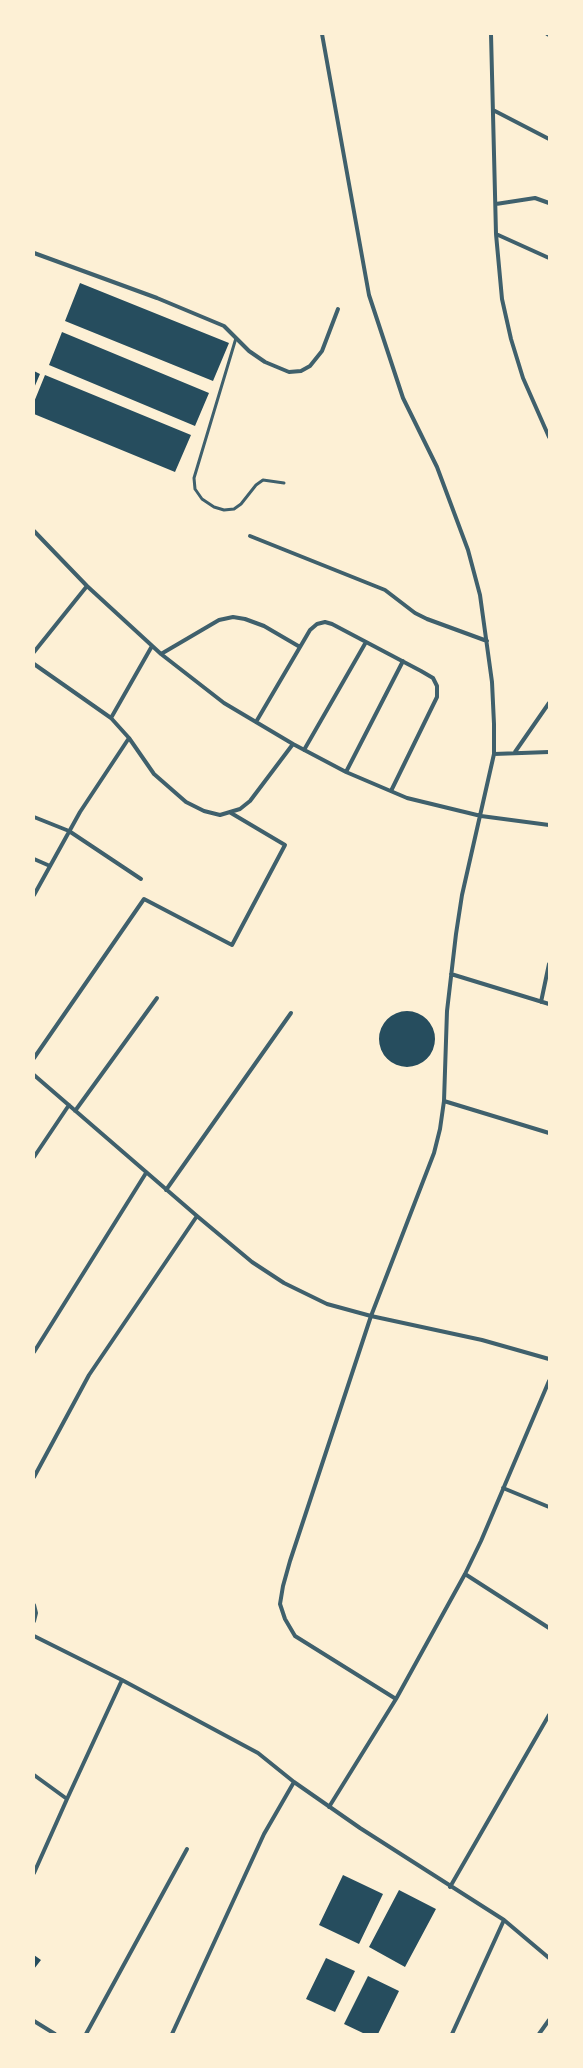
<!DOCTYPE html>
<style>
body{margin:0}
#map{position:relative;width:583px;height:2068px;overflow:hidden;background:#fdf0d5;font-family:Helvetica,sans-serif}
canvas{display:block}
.frame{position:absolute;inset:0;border:35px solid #fdf0d5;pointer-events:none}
</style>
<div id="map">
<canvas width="583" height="2068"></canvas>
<div class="frame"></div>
</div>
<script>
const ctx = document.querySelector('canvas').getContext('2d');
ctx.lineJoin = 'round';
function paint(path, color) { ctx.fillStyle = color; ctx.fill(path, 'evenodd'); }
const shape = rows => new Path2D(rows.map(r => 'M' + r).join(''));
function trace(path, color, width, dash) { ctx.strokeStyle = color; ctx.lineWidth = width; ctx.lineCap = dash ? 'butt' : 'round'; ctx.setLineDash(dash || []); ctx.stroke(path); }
paint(shape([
 [80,283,229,343,213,381,65,321],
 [62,332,209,393,195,426,49,365],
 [34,371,40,374,34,388],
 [45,375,191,435,175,472,34,414,34,402],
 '379 1039a28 28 0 1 1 56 0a28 28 0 1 1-56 0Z',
 [343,1875,383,1894,359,1944,319,1925],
 [399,1890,436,1909,405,1967,369,1947],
 [34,1955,41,1960,34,1969],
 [326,1958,355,1971,335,2012,306,1999],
 [368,1976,399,1991,378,2034,365,2034,344,2024]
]), '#264d5e');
trace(shape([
 [236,338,194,478,195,489,202,499,214,507,224,510,234,509,241,504,256,485,263,480,284,483]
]), '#3f606c', 3);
trace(shape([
 [322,34,369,295,403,398,437,467,468,550,480,595,492,682,494,724,494,754,462,895,456,934,447,1011,444,1101,440,1129,434,1153,371,1316,290,1561,283,1586,280,1604,285,1619,295,1636,396,1699],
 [491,34,496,234,502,299,511,339,523,378,549,437],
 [547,34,549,35],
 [493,110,549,139],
 [496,204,535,198,549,203],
 [496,234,549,258],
 [34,253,157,298,224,326,249,351,265,362,289,372,301,371,310,366,322,351,338,309],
 [34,531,87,586,161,654,224,703,293,744,346,772,407,798,481,816,549,825],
 [250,536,385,590,415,613,427,619,487,641],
 [34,652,87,586],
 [161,654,219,620,233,617,245,619,264,626,300,647],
 [34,664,111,718,129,738,154,774,186,802,204,811,220,815,240,809,250,801,293,744],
 [111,718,152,646],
 [256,722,310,630,317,624,325,622,332,624,421,671,433,678,437,686,437,697,391,791],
 [304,750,366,642],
 [515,752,549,703],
 [494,754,549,752],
 [346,772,403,661],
 [34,817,69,831,141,879],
 [34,859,50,866],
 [34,895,80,812,129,738],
 [451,974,549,1004],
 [541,1002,549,964],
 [34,1058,144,899,232,945,285,845,231,813],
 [34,1075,197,1216,252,1262,284,1283,327,1304,371,1316,482,1340,549,1359],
 [444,1101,549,1133],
 [75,1111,157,998],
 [34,1157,69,1105],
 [166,1190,291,1013],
 [34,1352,146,1173],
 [34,1477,89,1375,197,1216],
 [503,1488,549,1507],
 [465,1574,549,1628],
 [34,1605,36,1613,34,1621],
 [34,1636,122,1680],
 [34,1775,67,1799,122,1680,258,1753,294,1782],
 [329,1807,396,1699,465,1574,481,1541,549,1381],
 [34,1873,67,1799],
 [450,1887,549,1715],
 [34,2021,55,2034],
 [86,2034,187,1849],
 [172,2034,264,1834,294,1782,360,1828,504,1920,549,1958],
 [452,2034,504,1920],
 [539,2034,549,2020]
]), '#3f606c', 4);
</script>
